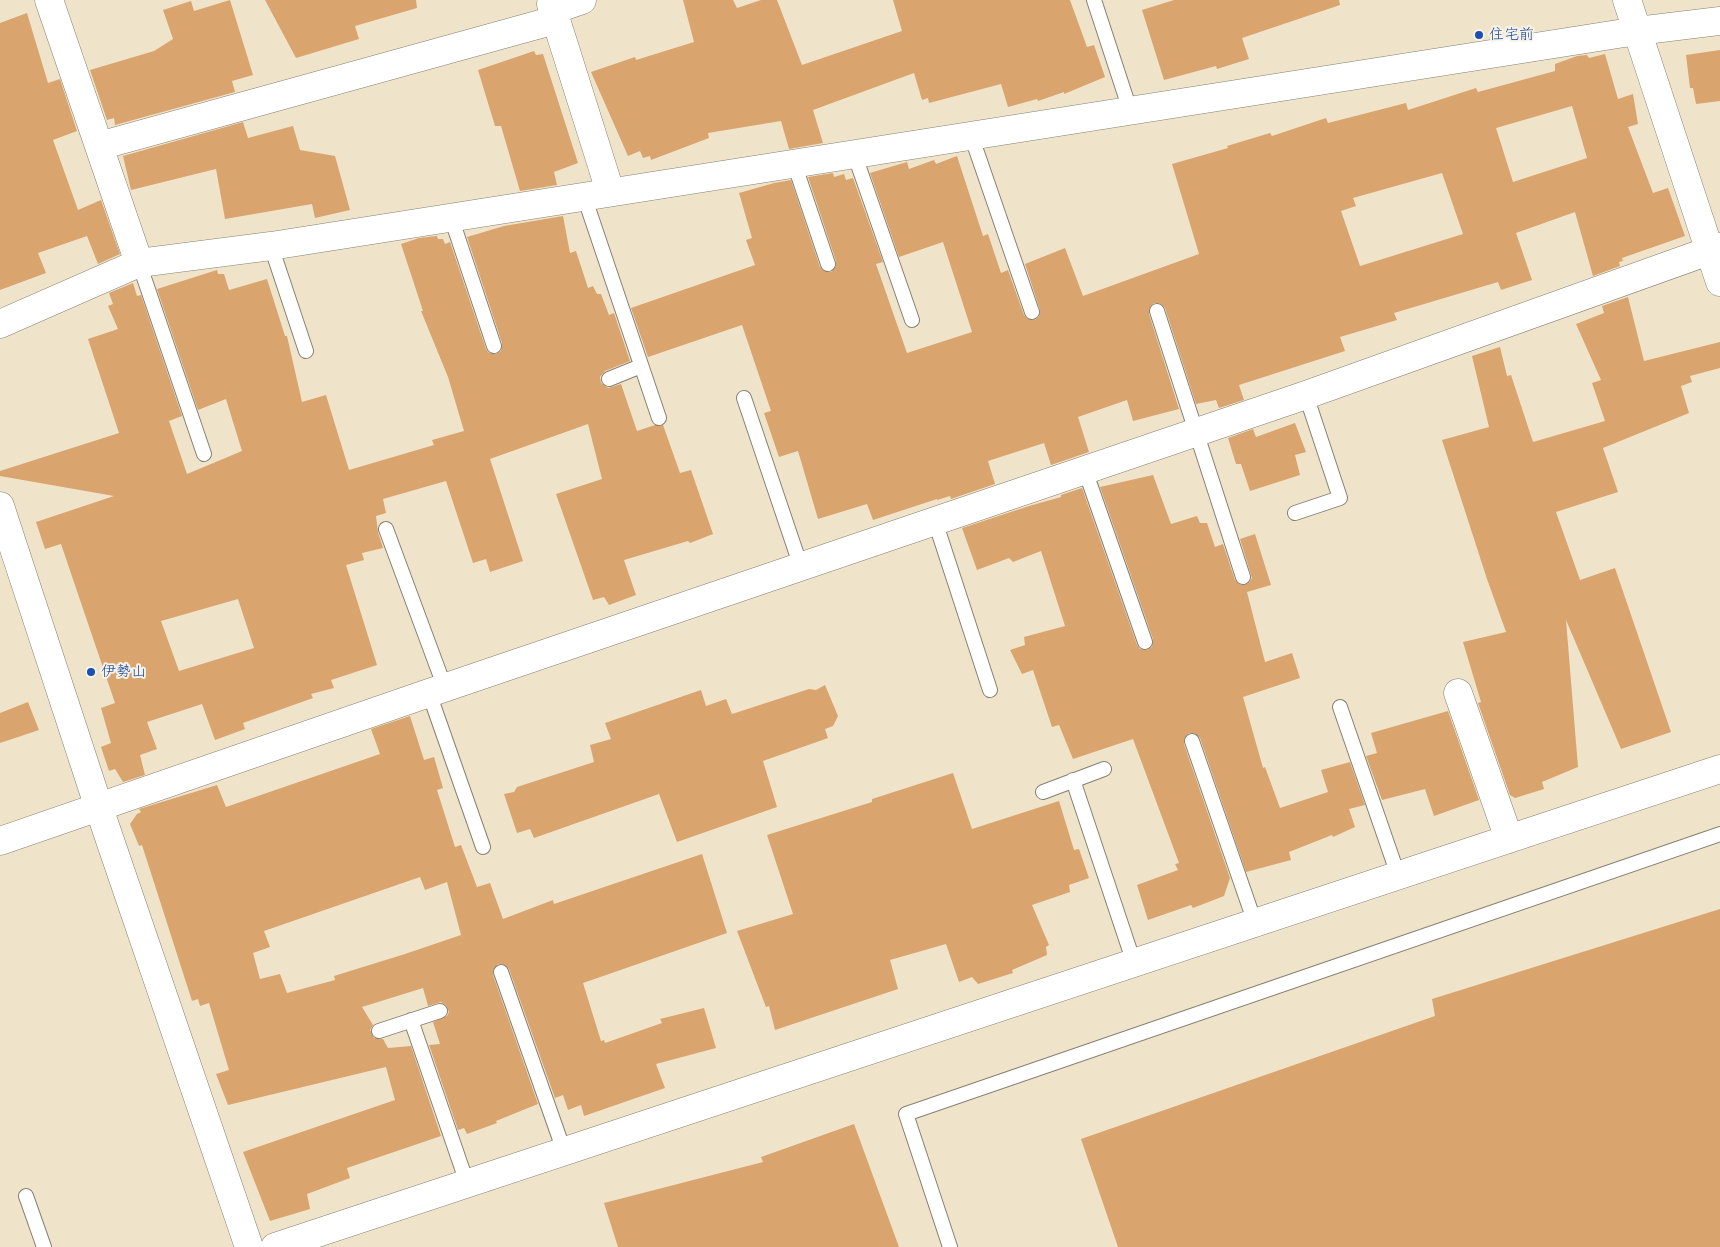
<!DOCTYPE html>
<meta charset="utf-8">
<style>
body{margin:0}
canvas{display:block;background:#efe4c9}
</style>
<canvas width="1720" height="1247"></canvas>
<script>
const ctx = document.querySelector('canvas').getContext('2d');
ctx.lineJoin = 'round';
function paint(path, color) { ctx.fillStyle = color; ctx.fill(path, 'evenodd'); }
const shape = rows => new Path2D(rows.map(r => 'M' + r).join(''));
function trace(path, color, width, dash) { ctx.strokeStyle = color; ctx.lineWidth = width; ctx.lineCap = dash ? 'butt' : 'round'; ctx.setLineDash(dash || []); ctx.stroke(path); }
function write(font, color, halo, rows, align = 'center') {
  ctx.font = font + ' Pangolin,"Klee One",sans-serif'; ctx.lineWidth = 4; ctx.setLineDash([]); ctx.textBaseline = 'middle'; ctx.strokeStyle = halo; ctx.fillStyle = color; for (const [text, x, y, turn = 0] of rows) {
    ctx.save(); ctx.translate(x, y); ctx.rotate((+turn || 0) * Math.PI / 180); ctx.textAlign = isNaN(turn) ? turn : align; if (halo) ctx.strokeText(text, 0, 0); ctx.fillText(text, 0, 0); ctx.restore();
  }
}
paint(shape([
 [230,0,253,75,232,81,235,92,115,125,114,118,107,120,90,70,154,51,173,39,163,10,191,1,194,11],
 [265,0,416,0,417,8,355,26,359,39,296,58],
 [683,0,733,0,737,8,761,0,777,0,802,65,902,31,893,0,1070,0,1087,47,1094,45,1105,77,1064,94,1064,92,1038,101,1037,99,1008,107,1001,84,929,103,928,98,922,100,914,73,813,110,823,143,789,149,781,121,708,133,709,138,651,160,650,156,643,158,640,151,628,156,591,72,635,57,636,60,694,42],
 [1174,0,1339,0,1340,5,1242,38,1249,59,1217,69,1216,66,1164,80,1142,10],
 [27,13,48,83,60,79,77,131,53,140,78,210,101,200,120,254,98,264,87,236,38,253,46,273,0,290,0,23],
 [1720,50,1720,101,1696,104,1693,88,1690,88,1686,55],
 [534,51,536,55,543,54,578,163,554,172,557,185,520,191,501,126,495,126,478,70],
 [1605,54,1618,99,1633,94,1638,124,1628,127,1653,193,1668,188,1685,236,1622,258,1623,261,1619,262,1620,266,1593,276,1575,212,1516,233,1532,280,1501,290,1498,282,1394,313,1397,320,1340,337,1345,351,1239,385,1244,400,1219,408,1216,400,1196,404,1165,308,1159,303,1154,303,1149,309,1149,314,1179,409,1133,421,1127,400,1078,417,1089,452,1051,465,1044,443,988,461,995,484,951,499,950,496,937,500,937,499,873,520,867,504,818,519,798,451,779,457,764,413,771,411,742,325,648,357,631,308,755,265,746,240,752,238,739,193,774,183,791,180,820,267,826,272,831,272,836,266,836,261,808,177,833,173,834,177,844,174,846,180,853,178,883,262,876,264,907,353,972,332,943,242,899,257,870,173,907,162,909,169,934,160,936,164,957,156,983,236,988,234,1001,273,1008,270,1024,315,1030,320,1034,320,1039,317,1040,310,1025,264,1065,248,1083,296,1199,254,1172,164,1228,148,1227,146,1270,133,1272,136,1326,118,1328,123,1406,103,1408,110,1476,88,1478,92,1555,71,1555,64,1577,56,1587,55,1589,58],
 [1572,106,1587,158,1513,182,1496,128],
 [1442,173,1463,234,1360,266,1341,211,1356,206,1353,198],
 [243,122,248,138,293,126,300,150,335,156,350,210,315,218,312,204,225,219,216,169,131,190,123,156],
 [563,216,570,253,576,251,588,288,593,286,597,294,601,294,609,315,614,313,630,361,605,371,600,377,601,383,608,388,621,384,637,431,655,425,663,425,680,473,691,470,713,534,690,543,688,541,624,560,636,595,609,605,604,597,593,600,556,494,602,479,588,424,490,459,523,561,490,572,486,559,473,563,446,481,383,499,386,513,376,516,378,532,383,548,362,553,364,560,346,565,377,665,331,680,334,688,311,694,313,698,243,723,245,729,215,740,202,704,147,722,157,749,140,755,145,775,123,782,115,769,109,771,101,747,111,743,101,708,115,703,61,544,45,549,36,522,114,496,0,476,0,471,119,433,88,339,118,329,108,306,113,304,109,293,133,283,137,296,141,295,182,416,169,421,187,474,242,451,226,399,198,410,157,289,217,270,218,274,224,274,229,290,267,279,285,336,287,336,302,402,326,395,349,470,434,445,432,440,464,431,448,377,421,311,423,311,401,244,419,238,437,236,438,239,443,239,445,244,450,242,486,349,489,353,496,354,501,351,502,343,467,237,504,226],
 [238,599,254,648,179,671,161,621],
 [1628,297,1644,361,1720,342,1720,368,1690,376,1692,382,1681,386,1689,413,1603,448,1618,492,1556,512,1580,580,1615,568,1671,732,1621,749,1566,620,1578,767,1542,782,1544,789,1515,798,1510,795,1478,703,1481,702,1463,642,1506,632,1487,579,1442,440,1489,427,1472,356,1500,347,1507,376,1511,375,1533,442,1605,421,1592,383,1601,380,1576,324,1604,313,1602,306],
 [1295,423,1306,452,1295,455,1300,475,1250,491,1241,464,1236,464,1228,438,1253,429,1256,437],
 [1153,475,1171,524,1197,516,1200,523,1207,523,1215,547,1223,544,1235,580,1241,585,1249,583,1252,578,1240,539,1255,534,1271,585,1247,592,1265,662,1292,653,1300,678,1243,697,1263,768,1265,767,1280,808,1328,792,1321,770,1350,762,1365,805,1349,809,1355,827,1333,837,1332,835,1289,852,1291,860,1246,872,1200,738,1194,733,1189,733,1184,739,1184,744,1230,878,1224,896,1193,908,1191,905,1148,920,1137,885,1178,870,1175,864,1179,863,1133,739,1073,759,1059,725,1052,727,1033,670,1022,674,1010,650,1025,645,1024,637,1065,626,1041,551,1013,562,1009,558,977,570,962,528,1029,506,1061,497,1061,495,1082,488,1137,645,1140,649,1147,650,1152,647,1153,639,1100,487],
 [825,685,838,716,833,726,825,729,828,738,763,761,777,807,677,842,659,794,534,838,530,829,517,833,504,794,514,792,517,787,594,762,590,745,611,739,605,723,701,690,706,706,726,699,732,714,809,689,816,690],
 [28,702,39,730,0,743,0,713],
 [1448,711,1479,800,1434,816,1425,789,1382,800,1366,756,1377,753,1371,733],
 [410,716,424,760,434,757,443,788,437,790,455,847,461,845,477,887,490,883,503,919,553,900,554,904,702,854,727,933,583,983,601,1041,604,1040,605,1043,662,1023,660,1019,704,1008,716,1048,656,1064,665,1088,584,1116,581,1105,568,1110,563,1095,555,1098,509,969,503,964,498,964,493,970,493,975,538,1104,496,1121,497,1123,467,1134,464,1128,458,1130,429,1045,440,1044,433,1022,447,1016,449,1012,446,1005,441,1002,428,1006,423,988,362,1007,373,1025,370,1030,374,1038,383,1039,388,1048,411,1046,441,1136,347,1168,350,1178,307,1194,310,1209,270,1221,243,1152,395,1100,386,1067,228,1105,216,1074,229,1070,209,1003,200,1006,198,999,192,1001,142,845,139,846,130,824,137,814,141,812,139,809,217,785,226,807,380,754,371,729],
 [420,877,425,890,447,882,461,935,405,954,334,976,335,980,287,993,280,974,260,979,253,953,270,947,264,931],
 [953,773,972,829,1059,801,1074,850,1079,849,1089,878,1069,885,1070,892,1032,905,1049,945,1046,947,1047,955,1012,970,1013,973,978,984,972,977,959,982,946,944,890,960,898,989,775,1030,769,1006,766,1007,737,931,793,914,767,835,872,802,872,799],
 [1720,909,1720,1247,1118,1247,1081,1139,1435,1016,1432,999],
 [854,1124,899,1247,618,1247,604,1203,763,1162,761,1157]
]), '#daa46e');
const lane = shape([
 [1094,0,1130,110],
 [971,135,1032,312],
 [854,153,912,320],
 [794,163,828,264],
 [584,196,659,418],
 [451,217,494,346],
 [271,246,306,351],
 [139,263,204,454],
 [1157,311,1243,577],
 [609,379,641,366],
 [744,398,801,567],
 [1085,470,1145,642],
 [1295,513,1340,498,1306,395],
 [935,521,990,690],
 [386,529,445,688],
 [429,693,483,847],
 [1340,707,1398,875],
 [1192,741,1255,923],
 [1073,780,1134,963],
 [1043,792,1104,769],
 [501,972,564,1151],
 [411,1020,467,1183],
 [379,1031,440,1011],
 [26,1196,44,1247],
 [950,1247,906,1114,1720,834]
]);
const street = shape([
 [49,0,139,263],
 [551,4,610,191],
 [99,146,555,20],
 [1458,693,1509,839],
 [0,841,429,693,1306,395,1720,247],
 [275,1247,1720,769]
]);
const secondary = shape([
 [1627,0,1720,282],
 [553,10,582,0],
 [0,324,139,263,271,246,1637,31,1720,21],
 [0,506,99,808,249,1247]
]);
trace(lane, '#868072', 16);
trace(street, '#868072', 29);
trace(secondary, '#868072', 29);
trace(lane, '#fff', 14);
trace(street, '#fff', 28);
trace(secondary, '#fff', 28);
for (const [x, y, r, color] of [
 [1479,35,5,"#1a4fb4"],
 [91,672,5,"#1a4fb4"]
]) { const dot = new Path2D(); dot.arc(x, y, r, 0, 2 * Math.PI); ctx.fillStyle = color; ctx.fill(dot); trace(dot, '#f7f3e8', 2); }
write('15px', '#164399', '#f7f3e8', [
 ["住宅前",1489,35],
 ["伊勢山",101,672]
], 'left');
</script>
